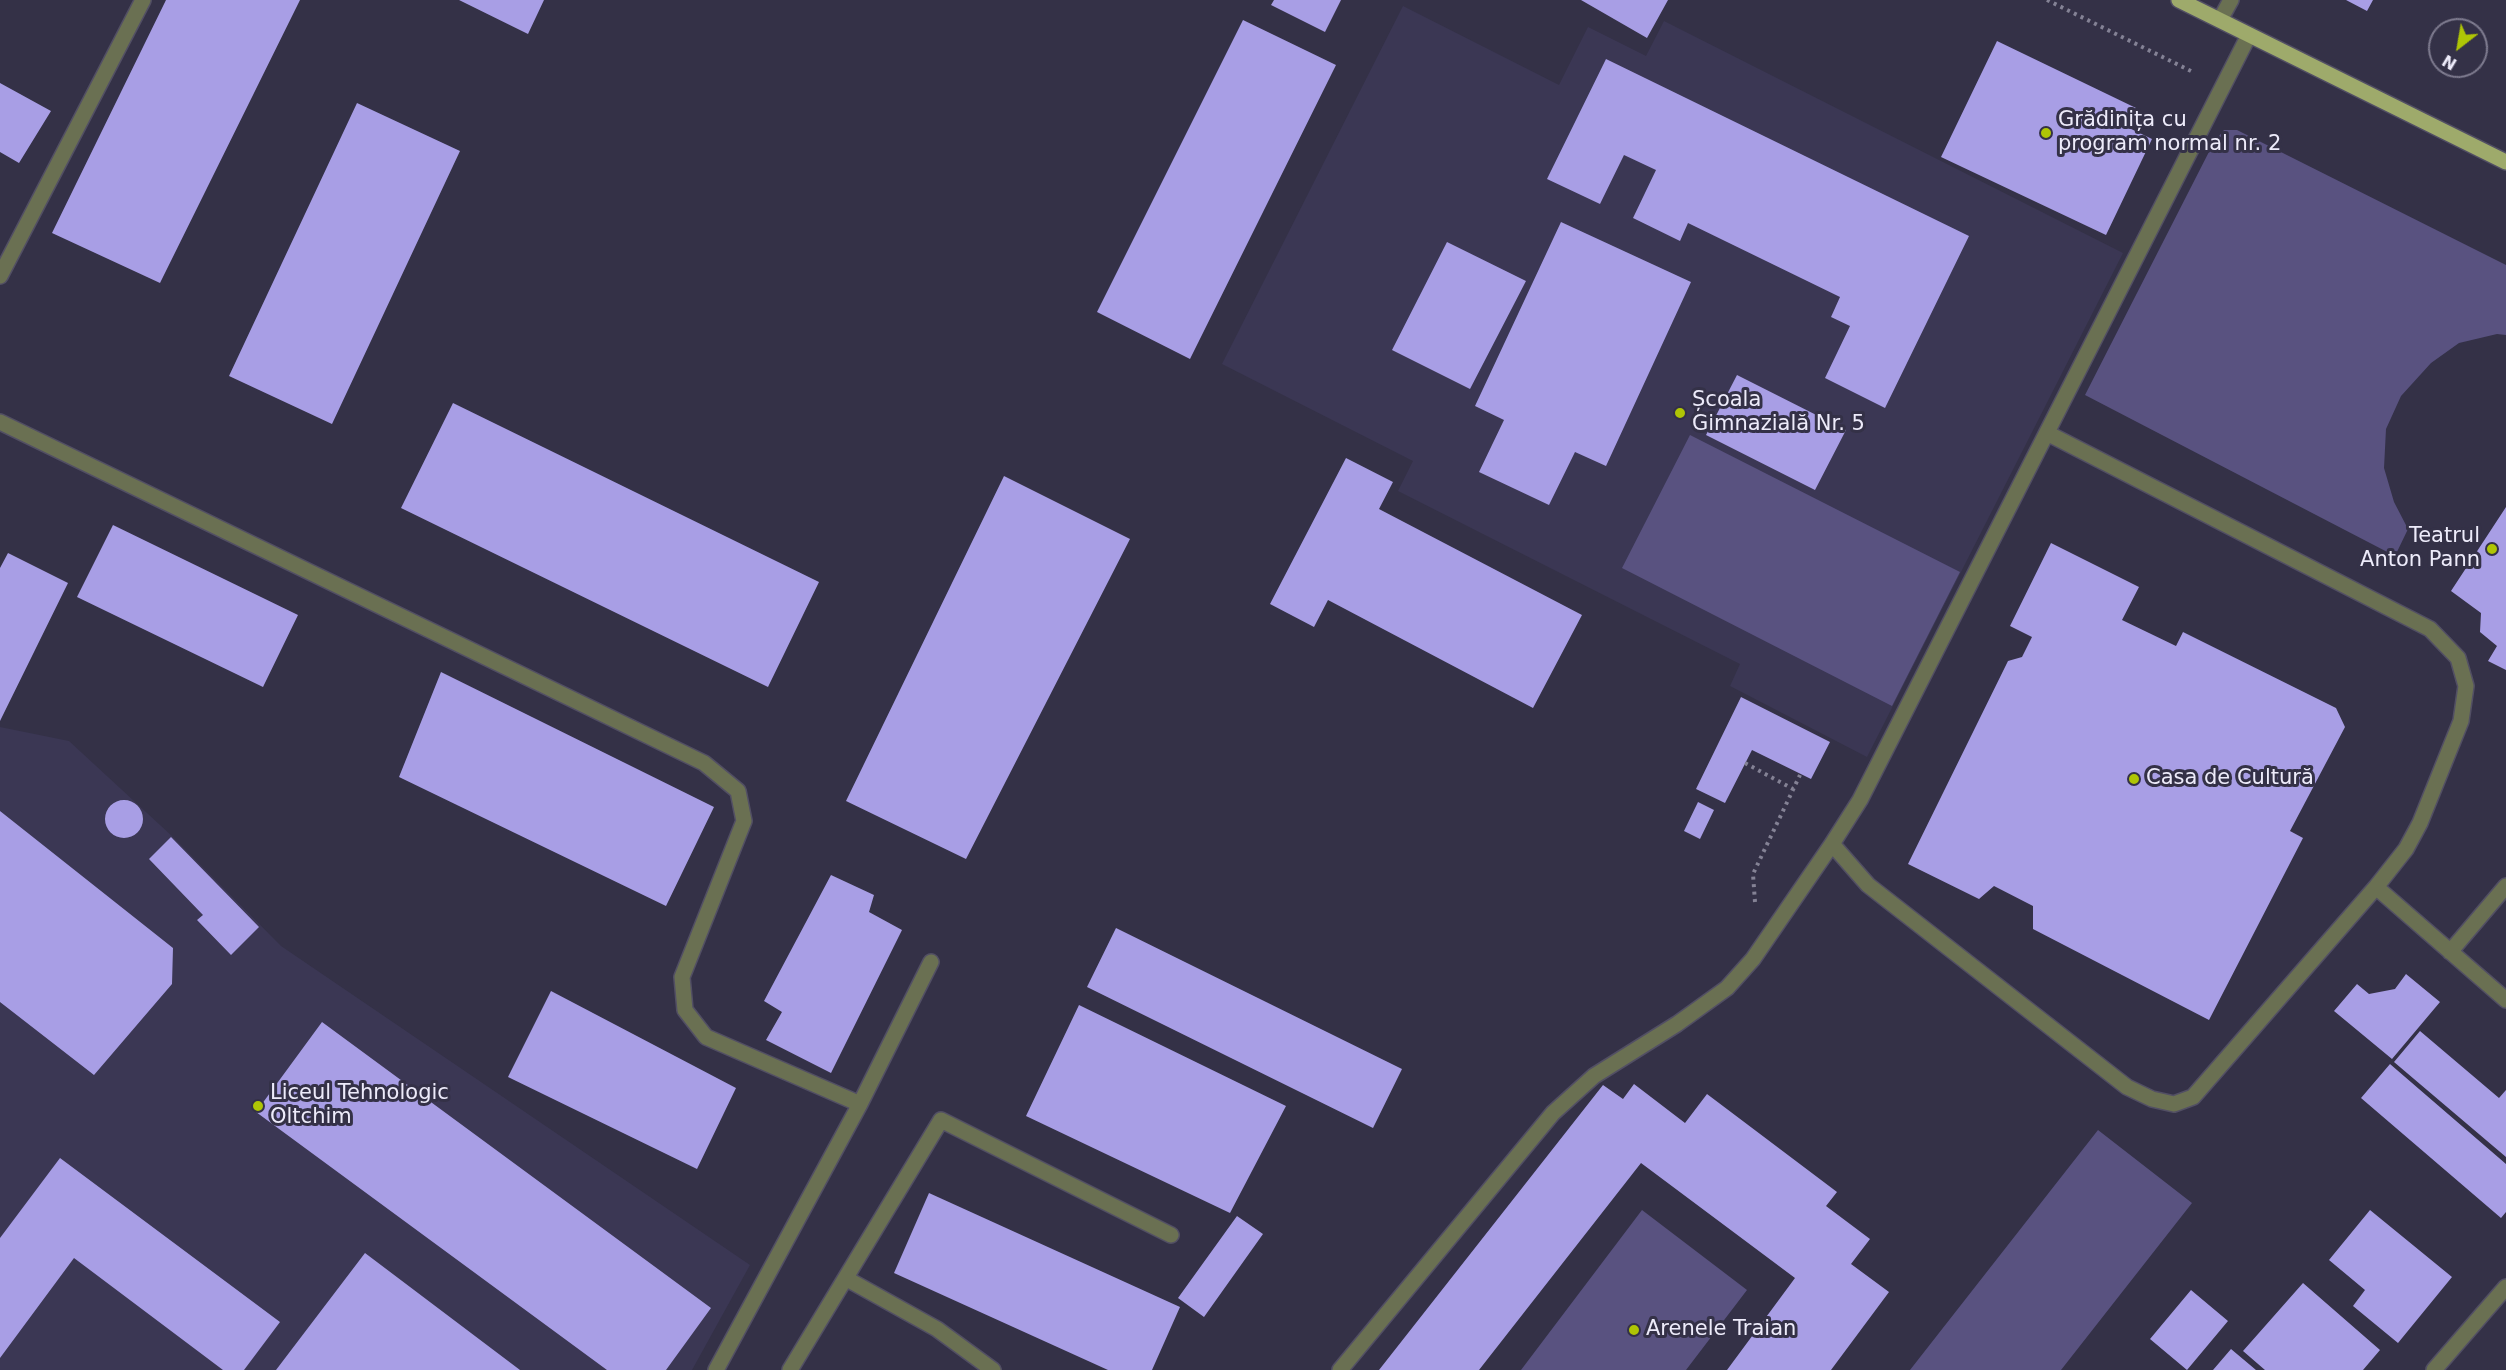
<!DOCTYPE html>
<meta charset="utf-8">
<style>
body{margin:0}
#map{position:relative;width:2506px;height:1370px;overflow:hidden;background:#343147;font-family:"DejaVu Sans",sans-serif}
canvas{display:block}
.north{position:absolute;left:2428px;top:18px;width:60px;height:60px;box-sizing:border-box;background:#343147;border:2px solid #7e7b8f;border-radius:50%;rotate:211deg;font-size:16px;font-weight:700;line-height:24px;text-align:center;color:#edebfa}
.north::after{content:'';display:block;margin:auto;width:21px;height:27px;background:#afc505;clip-path:polygon(50% 0,100% 100%,50% 72%,0 100%)}
</style>
<div id="map">
<canvas width="2506" height="1370"></canvas>
<div class="north">N</div>
</div>
<script>
const ctx = document.querySelector('canvas').getContext('2d');
ctx.lineJoin = 'round';
function paint(path, color) { ctx.fillStyle = color; ctx.fill(path, 'evenodd'); }
const shape = rows => new Path2D(rows.map(r => 'M' + r).join(''));
function trace(path, color, width, dash) { ctx.strokeStyle = color; ctx.lineWidth = width; ctx.lineCap = dash ? 'butt' : 'round'; ctx.setLineDash(dash || []); ctx.stroke(path); }
function write(font, color, halo, rows, align = 'center') {
  ctx.font = font + ' "DejaVu Sans",sans-serif'; ctx.lineWidth = 6; ctx.setLineDash([]); ctx.textBaseline = 'middle'; ctx.strokeStyle = halo; ctx.fillStyle = color; for (const [text, x, y, turn = 0] of rows) {
    ctx.save(); ctx.translate(x, y); ctx.rotate((+turn || 0) * Math.PI / 180); ctx.textAlign = isNaN(turn) ? turn : align; if (halo) ctx.strokeText(text, 0, 0); ctx.fillText(text, 0, 0); ctx.restore();
  }
}
paint(shape([
 [1403,6,1559,85,1588,27,1646,56,1664,21,2123,253,1867,757,1730,686,1740,664,1398,491,1413,461,1222,364],
 [0,727,69,741,173,837,281,946,750,1265,692,1370,0,1370]
]), '#3b3754');
paint(shape([
 [2224,130,2237,130,2506,265,2506,335,2497,334,2459,343,2431,363,2401,396,2386,429,2384,468,2394,502,2408,529,2395,556,2085,395,2214,142],
 [1690,435,1960,572,1892,706,1622,568],
 [2098,1130,2192,1203,2061,1370,1910,1370],
 [1642,1210,1747,1290,1686,1370,1521,1370]
]), '#595280');
paint(shape([
 [166,0,300,0,160,283,52,233],
 [459,0,544,0,528,34],
 [1274,0,1341,0,1325,32,1271,5],
 [1581,0,1668,0,1647,38],
 [2346,0,2373,0,2367,11],
 [1243,20,1336,65,1190,359,1097,312],
 [1997,41,2136,108,2127,127,2152,139,2106,235,1941,157],
 [1606,59,1969,236,1885,408,1825,378,1850,326,1831,317,1840,297,1688,223,1680,241,1633,218,1656,170,1624,155,1600,204,1547,179],
 [0,83,51,111,19,163,0,152],
 [357,103,460,151,332,424,229,376],
 [1561,222,1691,282,1606,466,1575,452,1549,505,1479,472,1504,420,1475,406],
 [1447,242,1526,281,1470,389,1392,350],
 [1737,375,1846,430,1815,490,1706,435],
 [453,403,819,582,768,687,401,508],
 [1346,458,1393,482,1379,509,1582,615,1533,708,1328,600,1314,627,1270,604],
 [1004,476,1130,539,966,859,846,801],
 [2506,507,2506,670,2488,661,2497,646,2480,632,2481,613,2451,591],
 [113,525,298,615,263,687,77,597],
 [2051,543,2139,587,2122,620,2176,646,2183,632,2336,708,2345,727,2290,831,2303,838,2209,1020,2033,929,2033,906,1994,886,1979,899,1908,864,2008,661,2022,657,2032,637,2010,626],
 [8,553,68,583,0,721,0,568],
 [441,672,714,807,666,906,399,777],
 [1741,697,1830,742,1811,779,1752,750,1725,803,1696,789],
 '105 819a19 19 0 1 1 38 0a19 19 0 1 1-38 0Z',
 [1698,802,1714,810,1700,839,1684,831],
 [0,811,173,948,172,984,94,1075,0,1002],
 [171,837,259,927,231,955,197,920,203,915,149,859],
 [831,875,874,895,869,912,902,930,831,1073,766,1040,782,1012,764,1001],
 [1116,928,1402,1069,1373,1128,1087,987],
 [2406,974,2440,1002,2392,1059,2334,1011,2357,984,2369,994,2395,989],
 [551,991,736,1088,697,1169,508,1077],
 [1079,1005,1286,1106,1230,1213,1026,1116],
 [322,1022,711,1308,666,1370,607,1370,256,1112],
 [2420,1031,2499,1098,2506,1090,2506,1157,2394,1062],
 [2390,1064,2506,1164,2506,1212,2501,1218,2361,1098],
 [1634,1084,1685,1123,1707,1094,1837,1192,1826,1206,1870,1239,1851,1264,1889,1292,1831,1370,1727,1370,1795,1278,1641,1163,1479,1370,1379,1370,1603,1085,1623,1099],
 [60,1158,280,1322,244,1370,223,1370,74,1258,0,1358,0,1238],
 [929,1193,1180,1307,1152,1370,1108,1370,894,1273],
 [2370,1210,2452,1277,2398,1343,2353,1306,2365,1290,2329,1260],
 [1237,1216,1263,1234,1204,1317,1178,1298],
 [365,1253,520,1370,276,1370],
 [2303,1283,2380,1350,2363,1370,2265,1370,2243,1351],
 [2191,1290,2228,1321,2187,1370,2150,1339],
 [2231,1349,2256,1370,2213,1370]
]), '#a89ee5');
const service = shape([
 [0,276,143,0],
 [0,422,704,763,738,791,744,821,682,977,685,1010,706,1037,860,1104],
 [2047,433,2430,629,2458,658,2466,686,2461,721,2420,823,2406,849,2376,887,2193,1097,2174,1104,2152,1099,2127,1087,1868,885,1832,844,1860,800,2249,35],
 [2376,887,2506,1000],
 [2450,952,2506,886],
 [847,1279,937,1329,993,1370],
 [716,1370,860,1104,931,962],
 [790,1370,941,1120,1171,1235],
 [1340,1370,1553,1113,1594,1076,1677,1024,1727,988,1753,959,1832,844]
]);
const minor = shape([
 [2220,20,2231,0]
]);
const tertiary = shape([
 [2434,1370,2506,1287]
]);
const primary = shape([
 [2179,0,2506,162]
]);
trace(service, '#524f64', 18);
trace(minor, '#524f64', 18);
trace(tertiary, '#524f64', 18);
trace(primary, '#524f64', 18);
trace(shape([
 [2047,0,2195,73],
 [1745,763,1793,789],
 [1755,902,1753,874,1800,775]
]), '#848295', 4, [3, 4.5]);
trace(service, '#6a7052', 15);
trace(minor, '#6a7052', 15);
trace(tertiary, '#6a7052', 15);
trace(primary, '#9eaa6b', 15);
for (const [x, y, r, color] of [
 [2046,133,6,"#afc505"],
 [1680,413,6,"#afc505"],
 [2492,549,6,"#afc505"],
 [2134,779,6,"#afc505"],
 [258,1106,6,"#afc505"],
 [1634,1330,6,"#afc505"]
]) { const dot = new Path2D(); dot.arc(x, y, r, 0, 2 * Math.PI); ctx.fillStyle = color; ctx.fill(dot); trace(dot, '#343147', 2); }
write('21px', '#edebfa', '#343147', [
 ["Grădinița cu",2058,121],
 ["program normal nr. 2",2058,145],
 ["Școala",1692,401],
 ["Gimnazială Nr. 5",1692,425],
 ["Teatrul",2480,537,"right"],
 ["Anton Pann",2480,561,"right"],
 ["Casa de Cultură",2146,779],
 ["Liceul Tehnologic",270,1094],
 ["Oltchim",270,1118],
 ["Arenele Traian",1646,1330]
], 'left');
</script>
